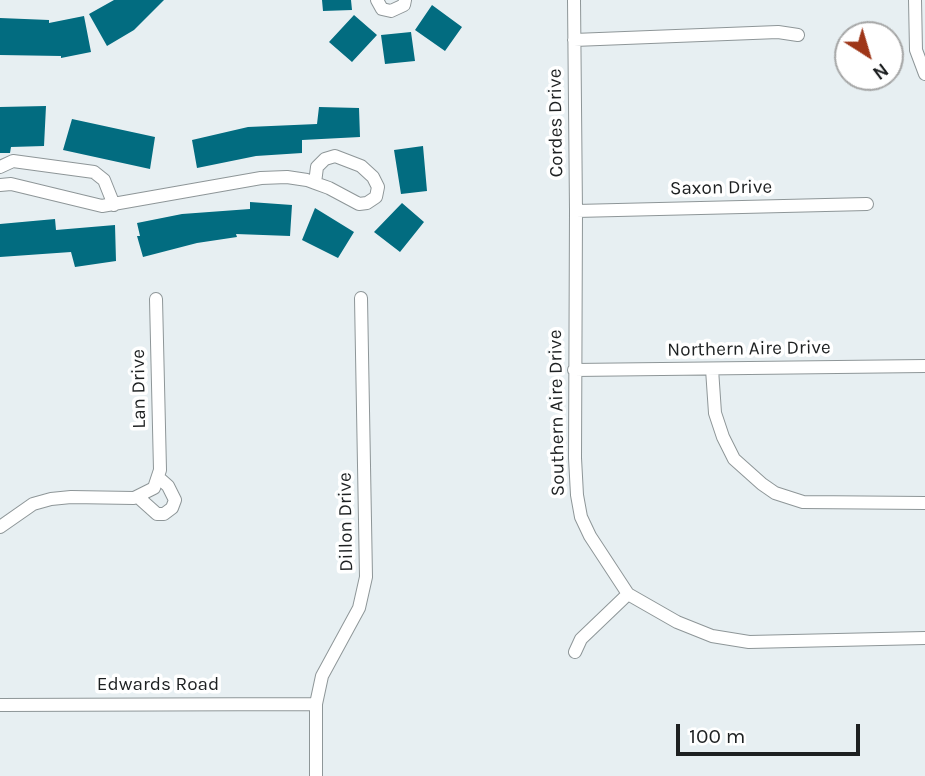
<!DOCTYPE html>
<style>
body{margin:0}
#map{position:relative;width:925px;height:776px;overflow:hidden;background:#e7eff2;font-family:Karla,sans-serif}
canvas{display:block}
.north{position:absolute;left:834px;top:21px;width:70px;height:70px;box-sizing:border-box;background:#fff;border:2px solid #a5a6a6;border-radius:50%;rotate:143deg;font-size:19px;font-weight:700;line-height:28px;text-align:center;color:#1d2021}
.north::after{content:'';display:block;margin:auto;width:24px;height:32px;background:#9e3618;clip-path:polygon(50% 0,100% 100%,50% 72%,0 100%)}
.scale{position:absolute;left:676px;top:724px;width:184px;height:32px;box-sizing:border-box;border:4px solid #1d2021;border-top:0;padding-left:9px;font-size:21px;line-height:24px;white-space:nowrap;color:#1d2021;-webkit-text-stroke:5px #fff;paint-order:stroke}
</style>
<div id="map">
<canvas width="925" height="776"></canvas>
<div class="north">N</div>
<div class="scale">100 m</div>
</div>
<script>
const ctx = document.querySelector('canvas').getContext('2d');
ctx.lineJoin = 'round';
function paint(path, color) { ctx.fillStyle = color; ctx.fill(path, 'evenodd'); }
const shape = rows => new Path2D(rows.map(r => 'M' + r).join(''));
function trace(path, color, width, dash) { ctx.strokeStyle = color; ctx.lineWidth = width; ctx.lineCap = dash ? 'butt' : 'round'; ctx.setLineDash(dash || []); ctx.stroke(path); }
function write(font, color, halo, rows, align = 'center') {
  ctx.font = font + ' Karla,sans-serif'; ctx.lineWidth = 7; ctx.setLineDash([]); ctx.textBaseline = 'middle'; ctx.strokeStyle = halo; ctx.fillStyle = color; for (const [text, x, y, turn = 0] of rows) {
    ctx.save(); ctx.translate(x, y); ctx.rotate((+turn || 0) * Math.PI / 180); ctx.textAlign = isNaN(turn) ? turn : align; if (halo) ctx.strokeText(text, 0, 0); ctx.fillText(text, 0, 0); ctx.restore();
  }
}
paint(shape([
 [114,0,164,0,134,30,107,46,89,14],
 [322,0,351,0,352,10,323,11],
 [432,5,462,27,445,51,415,30],
 [354,15,377,35,352,62,329,42],
 [84,16,91,52,61,58,61,56,0,55,0,18,49,20,49,23],
 [411,32,415,61,385,64,381,35],
 [46,106,44,146,11,147,10,153,0,153,0,107],
 [319,107,359,108,360,137,302,140,302,153,256,156,197,168,192,140,248,127,317,124],
 [72,119,155,137,150,169,63,150],
 [423,146,427,191,401,194,394,150],
 [250,202,292,205,290,236,236,234,237,237,197,243,143,257,137,236,140,236,137,223,182,214,250,209],
 [402,203,424,222,400,252,374,232],
 [315,208,354,232,338,258,302,240],
 [55,219,56,230,115,225,116,261,75,267,71,252,0,257,0,224]
]), '#026c80');
const minor = shape([
 [377,0,382,9,391,11,404,5,405,0],
 [574,0,576,211,575,458,577,495,581,517,590,536,628,594,677,622,712,636,749,642,925,638],
 [915,0,916,50,925,74],
 [574,40,778,32,798,35],
 [0,167,13,161,94,172,104,180,114,205],
 [0,185,11,184,102,206,261,178,287,177,307,180,315,183,329,188,359,204,367,203,376,197,378,187,373,177,361,166,335,156,325,159,317,167,315,183],
 [576,211,867,204],
 [712,369,715,413,723,437,734,459,762,484,775,493,803,502,925,503],
 [574,370,925,366],
 [138,497,157,514,164,514,172,508,175,500,168,486,159,478],
 [0,527,33,504,51,499,71,497,134,498,154,488,160,470,156,299],
 [575,652,581,639,628,594],
 [0,705,316,704],
 [316,776,316,704,322,676,359,608,366,577,361,298]
]);
trace(minor, '#8e9698', 14);
trace(minor, '#fff', 12);
write('19px', '#1d2021', '#fff', [
 ["Cordes Drive",556,123,-91],
 ["Saxon Drive",721,188,-1],
 ["Northern Aire Drive",749,349,-1],
 ["Lan Drive",139,389,-91],
 ["Southern Aire Drive",557,413,-91],
 ["Dillon Drive",346,522,-91],
 ["Edwards Road",158,685]
]);
</script>
